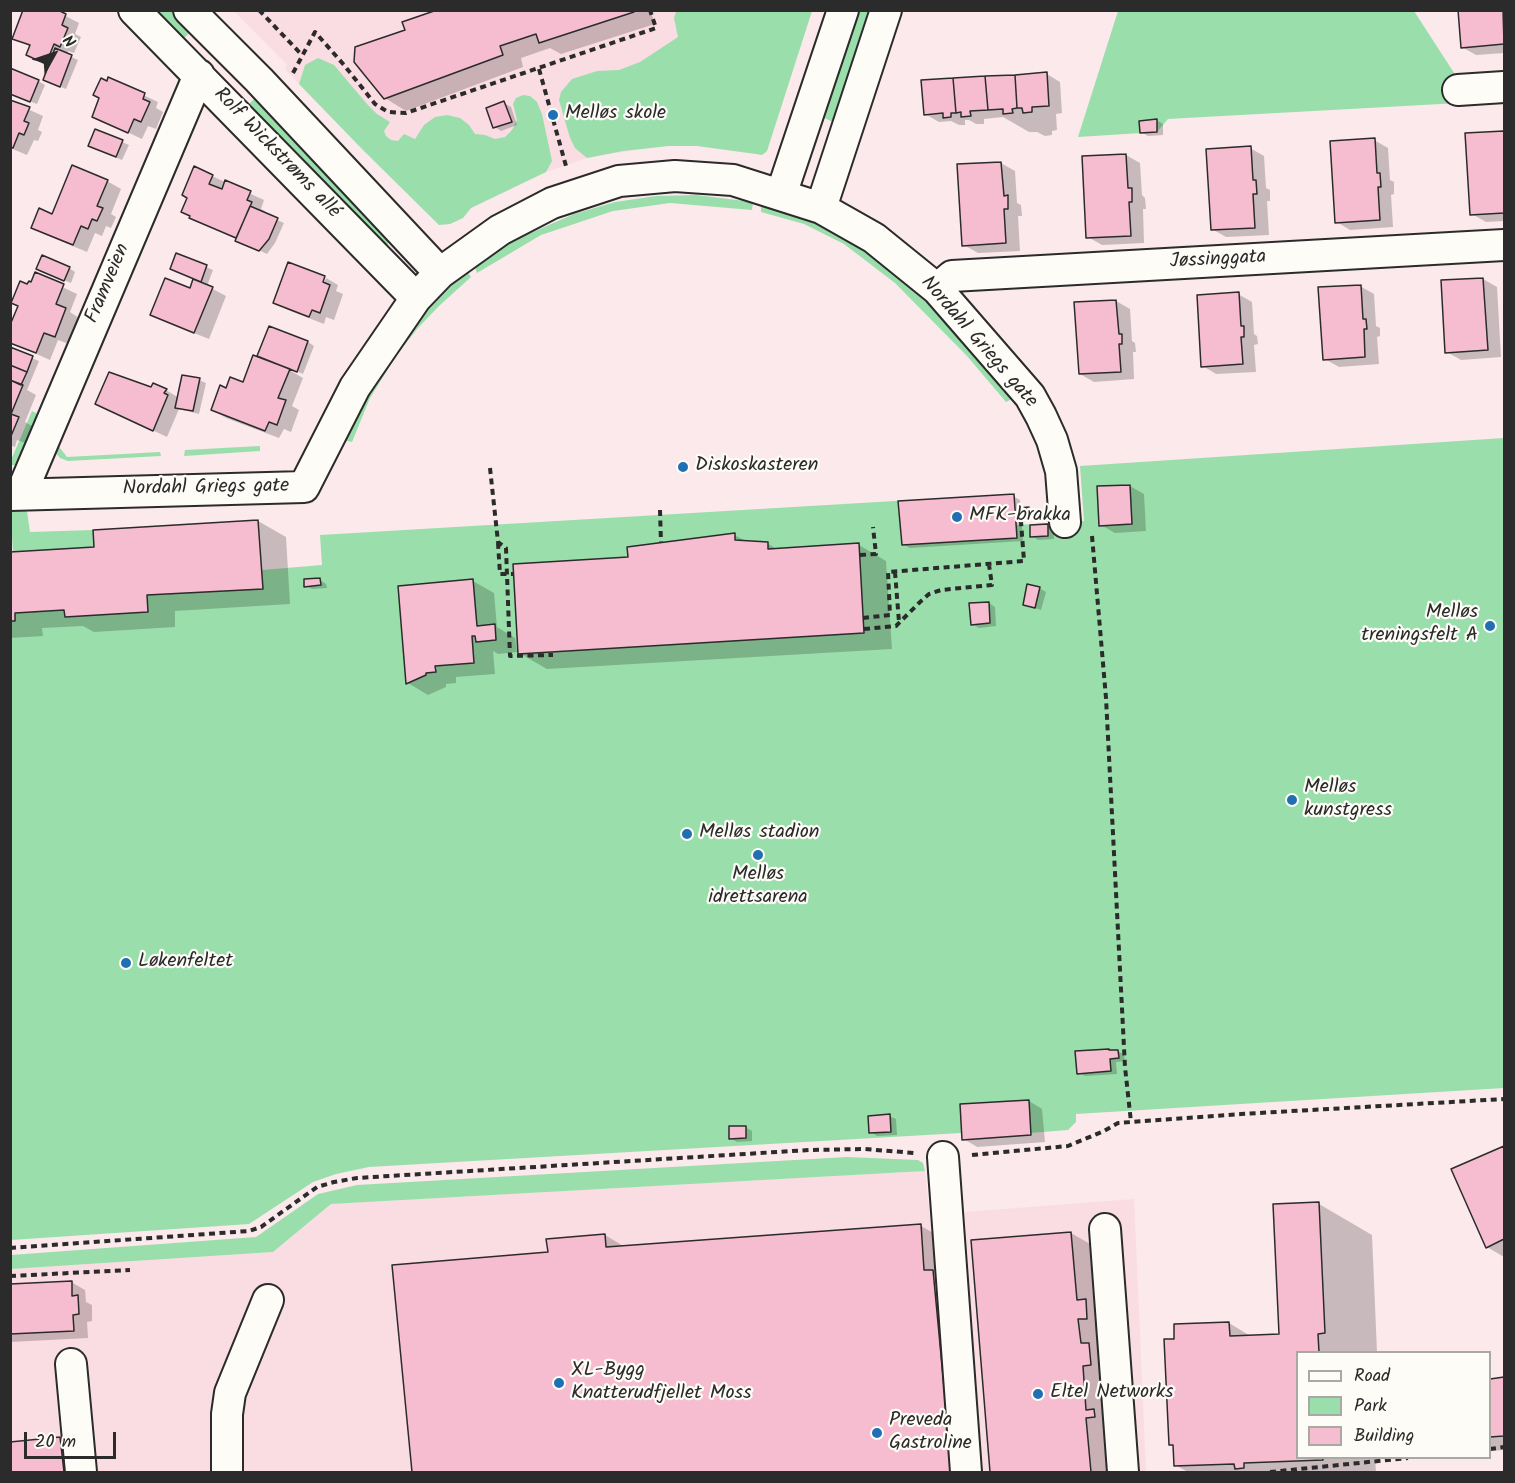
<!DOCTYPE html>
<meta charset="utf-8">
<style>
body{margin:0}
#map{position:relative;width:1515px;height:1483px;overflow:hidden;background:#fbe9eb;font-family:Kalam,sans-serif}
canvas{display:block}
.frame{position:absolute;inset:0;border:12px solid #2b2b2b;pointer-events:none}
.legend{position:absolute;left:1296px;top:1351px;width:195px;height:108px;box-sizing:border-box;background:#fdfcf7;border:2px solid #a9a8a5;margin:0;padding:8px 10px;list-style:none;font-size:18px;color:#2b2b2b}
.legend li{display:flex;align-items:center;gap:12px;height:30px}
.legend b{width:30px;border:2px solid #a9a8a5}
.north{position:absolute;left:24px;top:24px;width:60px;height:60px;-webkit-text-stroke:4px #fdfcf7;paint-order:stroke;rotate:50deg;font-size:16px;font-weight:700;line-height:24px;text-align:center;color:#2b2b2b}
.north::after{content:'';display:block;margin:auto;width:21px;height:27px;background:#2b2b2b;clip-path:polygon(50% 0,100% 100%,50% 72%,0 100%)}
.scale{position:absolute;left:24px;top:1432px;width:92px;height:27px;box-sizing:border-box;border:3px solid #2b2b2b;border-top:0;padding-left:8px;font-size:18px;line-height:21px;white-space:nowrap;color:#2b2b2b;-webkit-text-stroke:4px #fdfcf7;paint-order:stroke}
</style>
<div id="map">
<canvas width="1515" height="1483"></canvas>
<div class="frame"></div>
<ul class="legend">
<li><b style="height:8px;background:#fdfcf7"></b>Road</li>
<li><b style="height:16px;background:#9adfab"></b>Park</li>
<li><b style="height:16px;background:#f6bdd0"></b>Building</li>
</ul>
<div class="north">N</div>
<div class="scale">20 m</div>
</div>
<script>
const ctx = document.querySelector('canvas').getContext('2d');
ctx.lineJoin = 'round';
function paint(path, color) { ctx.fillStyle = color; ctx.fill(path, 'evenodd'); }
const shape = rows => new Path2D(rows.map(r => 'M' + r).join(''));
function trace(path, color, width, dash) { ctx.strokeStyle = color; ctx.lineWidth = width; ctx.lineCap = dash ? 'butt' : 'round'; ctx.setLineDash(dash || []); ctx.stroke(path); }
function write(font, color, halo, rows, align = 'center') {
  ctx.font = font + ' Kalam,sans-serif'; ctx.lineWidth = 4.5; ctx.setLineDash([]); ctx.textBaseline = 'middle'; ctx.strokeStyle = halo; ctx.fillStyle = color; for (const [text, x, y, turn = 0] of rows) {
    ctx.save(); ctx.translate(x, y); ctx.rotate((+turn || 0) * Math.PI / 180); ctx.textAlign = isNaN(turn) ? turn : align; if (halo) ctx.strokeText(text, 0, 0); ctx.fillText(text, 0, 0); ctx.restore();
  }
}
paint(shape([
 [234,11,812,11,767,151,762,155,697,146,668,146,608,154,587,158,546,172,471,208,463,218,450,224,439,225,363,150,299,84,285,69,287,65],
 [925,1171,956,1472,11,1472,11,1269,273,1252,331,1204],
 [1134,1199,1146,1472,981,1472,965,1212]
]), '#fadce3');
paint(shape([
 [157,11,174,11,193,30,184,38],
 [674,11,812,11,767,151,762,155,756,154,697,146,668,146,623,151,587,158,575,148,570,138,559,100,561,92,572,79,597,71,619,70,640,62,678,37,674,18,676,12],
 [857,11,870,11,833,122,820,116],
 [1118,11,1414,11,1458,79,1459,103,1168,119,1157,132,1078,137],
 [318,58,334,65,367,104,377,114,390,122,384,131,386,136,391,140,398,141,404,134,415,139,424,125,435,117,447,115,460,118,469,125,475,134,485,135,495,139,505,137,512,130,517,120,513,104,516,98,523,95,530,96,537,102,542,114,552,161,546,172,471,208,463,218,450,224,439,225,363,150,299,84,305,65],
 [257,96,394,235,386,246,249,104],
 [696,195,753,202,752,210,670,203,613,211,541,235,477,273,474,264,503,245,574,214,615,202,656,196],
 [761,205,805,217,835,230,874,256,910,286,952,328,1011,396,1010,400,1006,402,967,356,895,283,844,244,804,224,761,212],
 [467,271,471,277,439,306,417,329,396,356,370,398,352,442,343,440,351,420,397,341,439,295],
 [32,411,38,414,15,465,11,465,11,460],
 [1504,438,1504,1088,1076,1114,1076,1122,1068,1130,1031,1133,1031,1135,962,1140,961,1133,369,1167,336,1174,313,1182,249,1224,11,1240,10,621,15,621,15,613,64,610,65,617,148,612,147,595,262,589,262,570,322,565,320,535,1013,494,1016,525,1084,521,1080,466],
 [57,444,67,457,160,452,161,456,68,461,60,458,54,451],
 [260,446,260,451,184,456,185,450],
 [10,504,26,504,30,532,93,530,94,547,13,552],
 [847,1157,918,1160,923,1163,925,1171,331,1204,273,1252,11,1269,11,1255,256,1237,318,1194,357,1185]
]), '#9adfab');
paint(shape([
 [54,10,79,23,75,34,81,37,74,53,68,51,67,55,78,60,66,89,51,83,50,66,28,54,31,47,14,38],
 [441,10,650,10,655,24,561,54,550,48,521,58,523,67,406,111,385,98,407,31],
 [1459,10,1504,10,1504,53,1476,55,1462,47],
 [1047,74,1060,82,1062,113,1056,114,1057,130,1052,131,1052,135,1045,136,1037,132,1029,132,1003,117,984,119,984,124,976,124,969,120,965,120,965,125,959,125,951,121,939,122,925,114],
 [109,79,158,102,156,108,163,112,156,129,148,126,142,139,93,116],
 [38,81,45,85,37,104,10,94],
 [10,101,43,116,38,130,42,132,38,141,34,140,27,155,10,148],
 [504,103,511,107,517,125,501,131,495,127],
 [1156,120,1163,124,1163,135,1148,136,1141,132],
 [1504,133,1504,221,1486,222,1472,214,1467,135],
 [1374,140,1388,148,1390,180,1394,182,1394,194,1391,195,1393,227,1350,230,1337,222],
 [122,142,129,145,122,160,96,149],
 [1250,148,1264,156,1266,188,1270,190,1270,201,1267,201,1269,235,1226,237,1212,229],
 [1126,155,1140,163,1142,195,1145,198,1146,209,1143,209,1144,243,1102,245,1088,237],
 [1001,163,1015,171,1017,203,1021,205,1022,216,1018,216,1020,251,978,253,964,245],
 [212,176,264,200,261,209,265,211,264,214,284,223,275,243,267,254,191,217],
 [107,181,121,189,111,214,116,217,111,228,106,226,102,236,95,233,87,252,46,235,33,227],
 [177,255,213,270,207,286,226,296,209,339,166,322,152,314,190,290,195,279],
 [69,268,75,272,71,283,44,272],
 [35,274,77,294,70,312,79,318,69,344,58,340,50,360,10,342,28,286,32,284],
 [326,278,338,285,336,291,343,294,334,320,326,317,324,324,288,310,275,303,322,290],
 [1483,279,1497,287,1501,357,1461,360,1447,352],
 [1360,286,1374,294,1376,326,1380,328,1380,336,1377,337,1379,364,1339,367,1325,359],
 [1238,294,1252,302,1254,334,1257,336,1258,344,1254,345,1256,372,1216,374,1203,366],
 [1116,301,1130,309,1132,341,1135,343,1136,352,1133,352,1134,379,1094,382,1080,374],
 [308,342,314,346,303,374,292,369,291,371,303,378,292,406,299,410,291,432,284,429,279,438,226,418,213,410,227,390,243,384,265,361,266,360,259,356],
 [10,349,39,361,27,390,36,395,25,422,32,426,25,443,17,440,15,447,10,445],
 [199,380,206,383,199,414,179,409,167,437,97,404,152,389,166,390,179,398],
 [1130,486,1144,494,1146,531,1115,533,1101,525,1099,487],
 [1013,496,1020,500,1023,541,910,548,903,544],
 [258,521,286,537,290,604,175,611,175,627,94,632,83,626,42,628,43,636,10,638,10,553,96,548],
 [1047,526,1054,529,1054,539,1038,540,1032,536],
 [734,535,748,542,767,543,778,550,859,545,886,561,892,649,547,669,519,653],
 [320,580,326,584,327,588,312,589,306,586],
 [473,581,494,593,497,627,515,638,517,652,498,654,493,651,495,674,456,677,456,683,446,684,446,687,428,695,408,683],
 [1039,588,1046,592,1041,610,1024,604],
 [989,603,995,607,996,626,979,628,972,624],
 [1118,1051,1124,1055,1125,1061,1116,1062,1117,1074,1085,1076,1079,1073],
 [1029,1101,1042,1109,1045,1142,977,1147,964,1139],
 [889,1116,896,1119,897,1135,877,1136,871,1132],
 [745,1127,752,1131,752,1141,737,1142,730,1138],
 [1504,1148,1504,1257,1487,1247,1453,1170],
 [1319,1204,1372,1235,1377,1352,1298,1352,1298,1458,1375,1458,1376,1472,1188,1472,1175,1465,1174,1447,1170,1444,1176,1340,1229,1323,1252,1337,1280,1336],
 [921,1226,942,1238,972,1472,413,1472,394,1267,549,1253,605,1235,625,1247],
 [1071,1233,1111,1256,1128,1472,991,1472,973,1241],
 [71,1282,85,1290,86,1302,92,1305,92,1321,87,1322,88,1338,10,1342,10,1286],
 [1504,1378,1504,1450,1490,1451,1490,1380],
 [60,1438,74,1446,76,1472,10,1472,10,1443]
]), '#0003');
const building = shape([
 [23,10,58,10,66,14,62,25,68,28,60,47,54,44,46,64,26,55,30,45,12,39,23,10],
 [437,10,634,10,634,12,539,43,536,34,500,46,503,55,384,99,354,62,355,47,405,30,402,22,437,10],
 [1458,10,1503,10,1504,44,1461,48,1458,10],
 [55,48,72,55,60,87,43,80,55,48],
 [10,68,39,80,30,102,10,94,10,68],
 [1047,72,1049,106,1032,107,1032,112,1023,113,1022,108,1017,108,1015,75,1047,72],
 [1015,75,1017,108,1012,109,1013,113,1003,114,1003,109,988,110,985,76,1015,75],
 [985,76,988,110,970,111,971,116,961,117,961,112,956,113,953,78,985,76],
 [108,77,145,93,143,99,150,102,141,122,134,119,128,133,92,117,99,98,93,95,101,78,107,81,108,77],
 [953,78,956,113,951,113,951,117,943,118,943,113,924,115,921,80,953,78],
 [10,100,30,107,24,121,29,123,24,135,19,133,13,148,10,147,10,100],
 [504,101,512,122,493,128,486,108,504,101],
 [1157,119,1157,132,1140,133,1139,121,1157,119],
 [95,129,123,140,116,157,88,146,95,129],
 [1504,131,1504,213,1470,215,1465,133,1504,131],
 [1375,138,1377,173,1380,173,1381,187,1378,187,1380,220,1335,223,1330,141,1375,138],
 [1251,146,1253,180,1256,180,1257,194,1253,194,1255,228,1211,230,1206,149,1251,146],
 [1126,154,1128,188,1132,188,1132,202,1129,202,1131,236,1086,238,1082,156,1126,154],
 [1001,162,1004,196,1008,195,1008,209,1004,209,1006,243,962,246,957,164,1001,162],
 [72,165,108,180,97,206,103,208,97,221,92,219,88,229,81,226,73,245,31,228,39,208,52,214,72,165],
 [194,166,213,175,209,184,222,189,225,180,251,191,247,200,252,202,236,238,189,218,190,216,181,212,187,198,182,195,194,166],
 [250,206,278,218,269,239,259,251,235,241,250,206],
 [176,253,207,265,201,282,170,269,176,253],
 [42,255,70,267,64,281,36,269,42,255],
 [288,262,325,276,323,282,330,285,320,313,312,310,309,317,273,303,288,262],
 [35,272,64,284,56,304,66,308,55,337,44,333,36,353,10,343,10,325,18,306,11,303,20,281,27,284,29,281,31,282,35,272],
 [165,278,190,288,193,279,213,287,194,333,150,315,165,278],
 [1483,278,1488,350,1445,353,1441,280,1483,278],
 [1361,285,1363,319,1366,319,1367,329,1364,329,1365,357,1323,360,1318,287,1361,285],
 [1239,292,1241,326,1244,326,1244,337,1241,337,1243,364,1201,367,1197,295,1239,292],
 [1116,300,1119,334,1122,334,1122,344,1119,344,1121,372,1079,374,1074,302,1116,300],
 [269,326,308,341,297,372,257,356,269,326],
 [10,347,33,356,27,372,10,365,10,347],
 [253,355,290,369,278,398,286,400,277,425,269,422,265,431,211,410,220,385,226,388,230,377,243,382,253,355],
 [10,365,27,372,21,385,10,380,10,365],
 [109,372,151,387,153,383,167,389,164,393,168,395,153,431,95,404,109,372],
 [182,375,200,378,193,411,175,408,182,375],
 [10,380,23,385,11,414,19,417,11,436,10,380],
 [1130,485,1132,524,1099,526,1097,486,1130,485],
 [1014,494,1017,538,902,545,898,501,1014,494],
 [258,520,263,589,147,595,148,612,65,617,64,610,15,613,15,621,10,621,10,552,94,547,93,530,258,520],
 [1048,524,1048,536,1030,537,1030,525,1048,524],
 [735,533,735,540,768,542,768,549,859,543,864,633,518,654,513,564,628,557,627,547,735,533],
 [320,578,321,585,304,587,304,579,320,578],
 [473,579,477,626,495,624,496,640,476,642,475,636,472,636,474,663,435,666,436,672,426,673,426,675,406,684,398,586,473,579],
 [1027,584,1040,587,1035,608,1023,605,1027,584],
 [989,602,990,623,971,625,969,603,989,602],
 [1109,1049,1109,1050,1118,1050,1119,1058,1110,1059,1111,1071,1077,1074,1075,1051,1109,1049],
 [1029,1100,1031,1135,962,1140,960,1104,1029,1100],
 [890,1114,891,1132,869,1133,868,1116,890,1114],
 [729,1126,746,1126,746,1138,729,1139,729,1126],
 [1504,1146,1504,1239,1486,1248,1451,1169,1504,1146],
 [1319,1202,1325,1333,1318,1334,1319,1352,1298,1352,1298,1458,1323,1458,1323,1460,1244,1463,1244,1468,1235,1469,1234,1464,1174,1466,1173,1445,1169,1445,1164,1339,1174,1339,1174,1324,1229,1322,1230,1336,1279,1334,1273,1204,1319,1202],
 [921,1224,924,1270,933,1270,952,1472,412,1472,392,1265,548,1252,546,1239,605,1234,606,1247,921,1224],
 [1071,1232,1077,1300,1086,1299,1087,1319,1078,1319,1081,1343,1089,1343,1091,1365,1083,1366,1086,1410,1094,1409,1095,1417,1086,1418,1091,1472,990,1472,971,1240,1071,1232],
 [72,1281,72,1296,78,1295,79,1314,73,1315,74,1331,10,1334,10,1284,72,1281],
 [1504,1377,1504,1436,1490,1437,1490,1379,1504,1377],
 [60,1437,64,1472,10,1472,10,1442,60,1437]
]);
paint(building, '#f6bdd0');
trace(building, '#2b2b2b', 1.5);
const minor = shape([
 [134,10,416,298],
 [189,10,259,80,440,273],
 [1458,90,1504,87],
 [781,195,843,10],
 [821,208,886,10],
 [937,289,952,276,1504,245],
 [21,494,199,75],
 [10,495,304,487,355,387,416,298,440,273,500,230,552,203,619,181,675,176,733,180,821,208,874,238,937,289,1030,396,1041,416,1052,440,1061,471,1065,522],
 [943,1157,966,1472],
 [1105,1229,1123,1472],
 [71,1364,81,1472],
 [227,1472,227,1414,230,1393,268,1300]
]);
trace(minor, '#2b2b2b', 34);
trace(shape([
 [259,10,302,55],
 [539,69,566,166],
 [293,73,315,32,344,65,375,104,388,112,406,113,656,28,650,10],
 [490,468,498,542,506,548,510,656,553,655],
 [660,510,661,543],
 [1092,536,1106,698,1125,1067,1131,1122],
 [498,543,500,574,513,574],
 [860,555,876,554,873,527],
 [895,572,899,622],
 [863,618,890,615,888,572,1024,561,1020,509,1033,508],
 [864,629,896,626,919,603,929,594,941,590,992,585,989,565],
 [972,1155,1068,1146,1104,1131,1118,1123,1241,1114,1504,1099],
 [10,1248,249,1231,261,1227,317,1187,334,1182,357,1178,809,1150,865,1149,914,1153],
 [10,1276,130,1270],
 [1490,1449,1504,1447],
 [1270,1472,1408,1458]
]), '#2b2b2b', 4, [6, 4.5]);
trace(minor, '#fdfcf7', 30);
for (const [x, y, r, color] of [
 [553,115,6,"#1f6fb2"],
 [683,467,6,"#1f6fb2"],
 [957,517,6,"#1f6fb2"],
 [1490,626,6,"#1f6fb2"],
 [1292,800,6,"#1f6fb2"],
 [687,834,6,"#1f6fb2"],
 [758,855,6,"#1f6fb2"],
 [126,963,6,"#1f6fb2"],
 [559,1383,6,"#1f6fb2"],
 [1038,1394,6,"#1f6fb2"],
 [877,1433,6,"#1f6fb2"]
]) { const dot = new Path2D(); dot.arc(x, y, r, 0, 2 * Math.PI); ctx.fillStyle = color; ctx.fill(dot); trace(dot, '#fdfcf7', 2); }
write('20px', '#2b2b2b', '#fdfcf7', [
 ["Melløs skole",565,115],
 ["Diskoskasteren",695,467],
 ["MFK-brakka",969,517],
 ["Melløs",1478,614,"right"],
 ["treningsfelt A",1478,637,"right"],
 ["Melløs",1304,789],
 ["kunstgress",1304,812],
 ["Melløs stadion",699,834],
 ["Melløs",758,876,"center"],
 ["idrettsarena",758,899,"center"],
 ["Løkenfeltet",138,963],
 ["XL-Bygg",571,1372],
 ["Knatterudfjellet Moss",571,1395],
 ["Eltel Networks",1050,1394],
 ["Preveda",889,1422],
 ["Gastroline",889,1445]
], 'left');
write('20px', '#2b2b2b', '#fdfcf7', [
 ["Rolf Wickstrøms allé",276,154,46],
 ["Jøssinggata",1218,261,-3],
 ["Framveien",109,284,-67],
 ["Nordahl Griegs gate",978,343,49],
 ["Nordahl Griegs gate",206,489,-1]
]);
</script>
